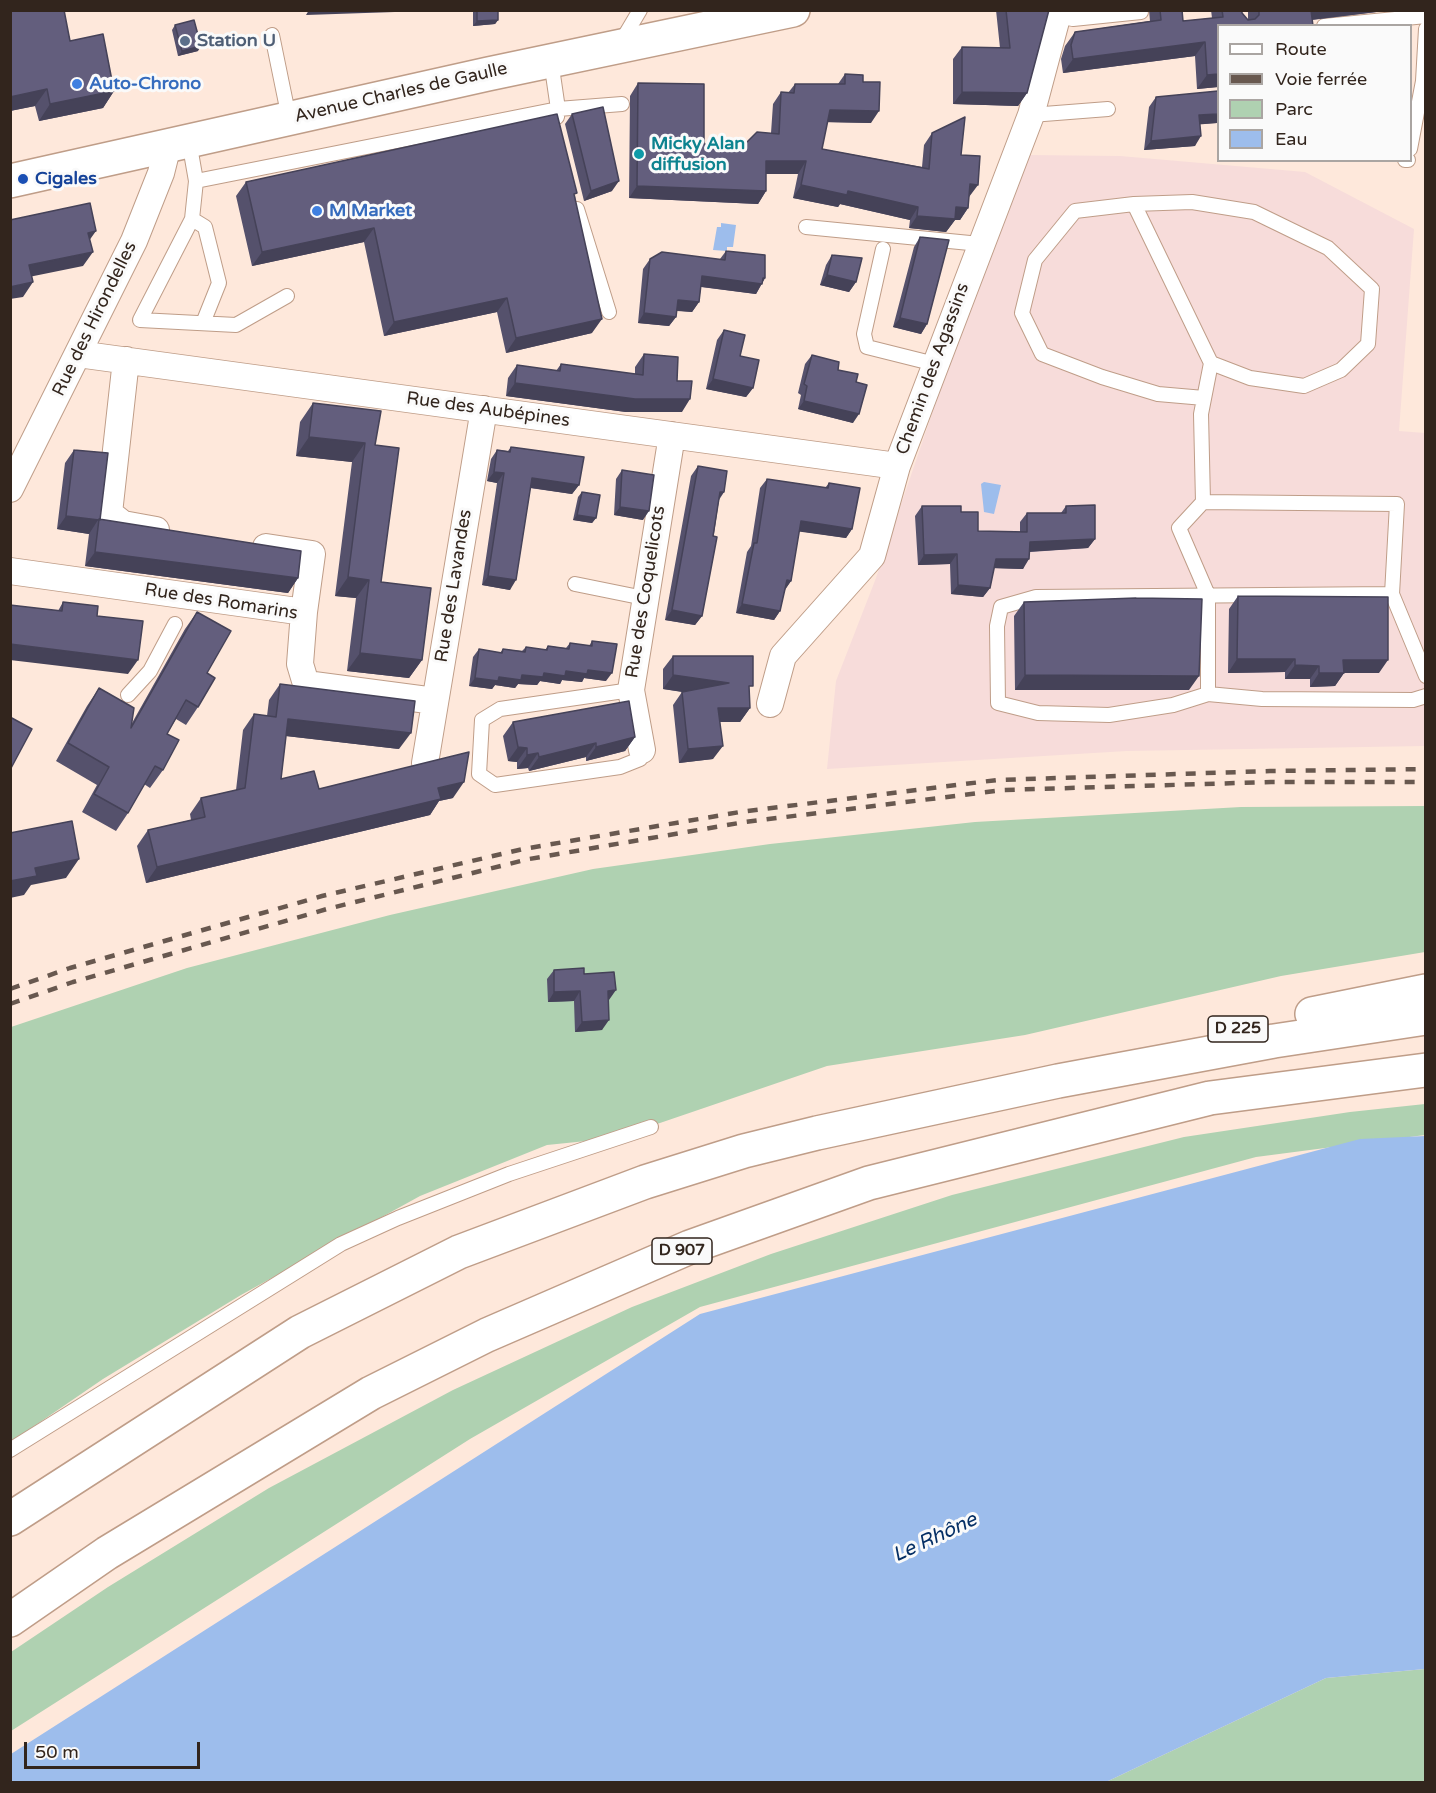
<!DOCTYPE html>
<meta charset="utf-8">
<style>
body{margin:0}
#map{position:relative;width:1436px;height:1793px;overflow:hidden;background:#fee8db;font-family:"Varela Round",sans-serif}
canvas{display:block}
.frame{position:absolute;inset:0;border:12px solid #32251d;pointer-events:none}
.legend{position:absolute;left:1217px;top:24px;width:195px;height:138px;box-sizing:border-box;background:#fafafa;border:2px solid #aaa5a2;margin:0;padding:8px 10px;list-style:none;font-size:18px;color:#32251d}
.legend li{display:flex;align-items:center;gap:12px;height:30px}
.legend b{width:30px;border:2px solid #aaa5a2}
.scale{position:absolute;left:24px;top:1742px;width:176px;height:27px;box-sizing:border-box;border:3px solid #32251d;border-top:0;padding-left:8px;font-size:18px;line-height:21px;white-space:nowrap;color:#32251d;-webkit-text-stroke:4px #fafafa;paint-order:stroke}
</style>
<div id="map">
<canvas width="1436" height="1793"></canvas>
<div class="frame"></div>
<ul class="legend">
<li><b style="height:8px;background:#fff"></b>Route</li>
<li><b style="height:8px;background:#68584f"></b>Voie ferrée</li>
<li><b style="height:16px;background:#afd1b1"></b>Parc</li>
<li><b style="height:16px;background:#9dbdec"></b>Eau</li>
</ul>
<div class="scale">50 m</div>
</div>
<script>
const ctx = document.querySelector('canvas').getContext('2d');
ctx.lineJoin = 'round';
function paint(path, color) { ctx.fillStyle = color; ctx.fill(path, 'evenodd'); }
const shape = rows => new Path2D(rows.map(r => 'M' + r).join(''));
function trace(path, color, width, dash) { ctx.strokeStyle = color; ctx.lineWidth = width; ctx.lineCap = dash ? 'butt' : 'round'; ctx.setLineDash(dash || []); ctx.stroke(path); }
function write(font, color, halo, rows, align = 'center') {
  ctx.font = font + ' "Varela Round",sans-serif'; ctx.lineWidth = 6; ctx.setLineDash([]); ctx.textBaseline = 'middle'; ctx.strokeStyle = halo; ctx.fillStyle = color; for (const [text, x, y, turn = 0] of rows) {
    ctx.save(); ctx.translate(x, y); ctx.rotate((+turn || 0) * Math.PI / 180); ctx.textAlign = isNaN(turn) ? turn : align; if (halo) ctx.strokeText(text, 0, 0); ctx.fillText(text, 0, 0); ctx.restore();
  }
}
paint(shape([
 [1028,155,1120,156,1305,172,1414,229,1399,431,1425,433,1425,746,1127,751,827,769,836,681,876,578,939,393]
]), '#f7dcda');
paint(shape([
 [1425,806,1425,952,1281,976,1025,1035,827,1066,616,1138,547,1145,420,1196,241,1295,103,1379,11,1442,11,1027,187,968,390,915,593,869,770,844,975,822,1241,807],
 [1425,1104,1425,1135,1256,1157,700,1307,470,1439,11,1731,11,1652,108,1587,269,1488,453,1390,632,1307,771,1254,952,1195,1184,1137,1350,1112],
 [1425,1669,1425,1782,1106,1782,1326,1678]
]), '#afd1b1');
paint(shape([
 [721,223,736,225,733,247,727,247,727,251,713,250,717,227,721,227],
 [984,482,1001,485,994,514,984,512,981,484],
 [1425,1136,1425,1669,1326,1678,1106,1782,11,1782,11,1754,700,1314,1360,1139]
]), '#9dbdec');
const service = shape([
 [1057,16,1073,19,1141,12],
 [1324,26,1426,16],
 [272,35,289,118],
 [621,42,640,10],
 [1031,115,1108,109],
 [557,117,558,109,622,104],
 [189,141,196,181,192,219,140,320,236,325,287,296],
 [1410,149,1423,81,1426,29],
 [1405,160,1408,160],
 [196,181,558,109,551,61],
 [1134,204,1211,363,1201,414,1203,502,1397,504,1392,594,1426,676],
 [577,209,609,312],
 [192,219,205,227,219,283,203,323],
 [806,227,980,244],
 [883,249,864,334,867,347,935,364],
 [1204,398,1158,394,1102,377,1042,354,1022,313,1035,260,1075,211,1134,204,1192,202,1254,212,1328,248,1372,289,1368,344,1341,370,1304,386,1250,378,1211,363],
 [1203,502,1179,528,1208,595,1208,694,1262,699,1413,700,1426,696],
 [575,584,644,598],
 [631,690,500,709,482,720,479,774,495,785,620,767,640,759,642,750],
 [1208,694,1173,705,1109,715,1038,713,998,703,997,626,1001,607,1036,597,1392,594],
 [128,695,150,671,175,624],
 [10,1450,341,1244,398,1218,509,1174,651,1127]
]);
const minor = shape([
 [78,354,897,466],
 [126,360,109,513,123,524,156,530],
 [10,489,134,241,161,173,168,145],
 [266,547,312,554,304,612],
 [10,571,304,612,300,664,306,684,435,701],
 [770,704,783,656,872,556,897,466,1031,115,1059,10],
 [642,750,631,690,672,435],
 [425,763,484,409]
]);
const primary = shape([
 [10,181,488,74,793,10]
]);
const trunk = shape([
 [1312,1014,1426,991],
 [10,1519,300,1332,459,1252,645,1182,744,1151,817,1133,1058,1081,1274,1041,1426,1018],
 [10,1620,107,1553,371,1393,487,1335,690,1247,869,1183,1210,1098,1426,1070]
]);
trace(service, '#bf9d88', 16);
trace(minor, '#bf9d88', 28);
trace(primary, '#bf9d88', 36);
trace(trunk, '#bf9d88', 36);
trace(service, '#fff', 14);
trace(minor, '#fff', 26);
trace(primary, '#fff', 33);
trace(trunk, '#fff', 33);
trace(shape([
 [10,989,70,968,322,896,523,849,740,812,997,780,1270,771,1426,769],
 [10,1004,73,982,327,909,529,859,745,822,1003,790,1271,782,1426,782]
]), '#68584f', 4.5, [10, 10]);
paint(shape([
 [10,10,70,41,114,91,103,108,39,121,35,106,10,111],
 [473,10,498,10,498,20,495,24,473,26],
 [996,10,1049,10,1027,93,1018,106,953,104,953,59,962,47,1000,48],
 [1149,10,1182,10,1183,21,1212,18,1211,10,1242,10,1242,13,1248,20,1248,10,1393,10,1312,20,1218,87,1197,89,1195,56,1063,73,1061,59,1065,46,1075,32,1150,21],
 [175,25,198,51,178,56,172,30],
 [845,74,863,82,871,123,827,122,822,149,922,167,924,145,932,133,961,155,969,197,968,208,960,220,955,220,946,232,909,228,910,220,840,204,838,207,793,198,798,174,766,174,766,191,758,204,629,198,630,96,638,83,704,144,744,145,771,133,773,104,781,92,788,93,795,84,838,84],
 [1156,97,1217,123,1200,124,1195,146,1144,150,1149,107],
 [572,114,612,191,584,201,565,124],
 [246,182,575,196,592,333,506,353,497,312,384,336,364,242,252,266,236,196],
 [920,237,927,324,921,334,893,327,914,247],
 [726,251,765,278,756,294,701,287,699,302,692,312,677,311,676,317,669,326,638,323,643,269,650,259,720,259],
 [832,255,856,282,849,292,820,285,826,265],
 [724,330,740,356,753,388,746,397,706,389,717,340],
 [644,354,677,381,682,412,626,412,506,396,508,378,517,365,556,371,561,364,635,374,635,367],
 [812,355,838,370,856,382,853,423,798,409,801,395,798,393,805,364],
 [313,403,375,445,381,582,422,660,409,678,347,671,356,598,335,596,352,462,296,456,300,422],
 [511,447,579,485,572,494,530,488,510,590,482,585,497,483,487,481,491,459,497,450,508,451],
 [74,450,100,520,298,578,288,593,85,566,89,534,57,529,65,463],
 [698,466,724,492,719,500,702,616,695,625,665,620,691,476],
 [622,470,643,520,614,515,616,479],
 [767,479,825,488,829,483,852,529,846,538,799,531,791,581,785,589,780,611,774,620,736,613,747,552,751,546,760,488],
 [582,492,596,518,592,523,573,520,578,497],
 [922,506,961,512,978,531,1020,532,1020,522,1027,513,1061,513,1066,506,1095,539,1088,548,1030,552,1023,569,994,568,990,588,983,597,951,594,950,564,918,565,915,516],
 [1238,596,1379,673,1344,673,1335,686,1310,687,1310,679,1285,679,1285,672,1228,673,1229,609],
 [63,602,97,616,128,674,58,611],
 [1024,602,1189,690,1015,690,1014,616],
 [197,612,207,673,198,707,186,725,176,719,167,734,163,770,150,788,144,784,128,813,116,831,82,812,97,785,56,761,87,706,99,688,132,723,185,629],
 [592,641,606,681,584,678,582,682,562,680,560,684,540,681,537,685,518,684,515,688,495,685,492,689,469,686,473,657,479,649,500,653,503,649,522,651,526,647,545,650,548,646,566,648,570,643,589,646],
 [673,656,749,691,750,708,740,722,720,722,713,759,679,763,673,705,682,692,663,689,663,669],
 [280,684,399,749,286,736,281,779,319,789,453,798,439,801,430,815,146,883,137,846,148,830,191,820,190,814,201,798,236,790,243,730,254,714,267,716,269,700],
 [513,722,635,737,625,751,586,761,586,757,529,771,528,768,517,769,517,762,508,761,503,736],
 [554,970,584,974,609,1000,602,1030,575,1032,574,1001,548,1002,547,979]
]), '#55516c');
paint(shape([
 [309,10,454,10,306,15],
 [1309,10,1393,10,1301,21],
 [498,20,495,24,473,26,477,21],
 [1205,42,1195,56,1063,73,1073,59],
 [201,46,198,51,178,56,182,51],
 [1218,74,1218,87,1197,89,1207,75],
 [47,89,35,106,10,111,10,97],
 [114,91,103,108,39,121,50,104],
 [962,92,1027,93,1018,106,953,104],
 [830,110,879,111,871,123,821,122],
 [1218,114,1218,121,1217,123,1193,125,1199,115],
 [1201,136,1195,146,1144,150,1151,141],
 [766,161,806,161,798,174,757,174],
 [619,181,612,191,584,201,591,191],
 [970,184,978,185,969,197],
 [801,185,848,191,918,207,910,220,840,204,838,207,793,198],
 [637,186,766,191,758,204,629,198],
 [956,207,968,208,960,220,955,220,946,232,909,228,917,216],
 [374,228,364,242,252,266,262,252],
 [96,231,86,245,88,233],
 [93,252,83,266,19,279,29,265],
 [827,275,856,282,849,292,820,285],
 [702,276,763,278,765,278,756,294,695,286],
 [33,282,23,297,10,299,10,287],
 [507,298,497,312,384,336,394,322],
 [678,300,699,302,692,312,671,310],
 [644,313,676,317,669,326,638,323],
 [900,318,927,324,921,334,893,327],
 [602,319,592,333,506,353,516,338],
 [713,379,753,388,746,397,706,389],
 [515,383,690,399,682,412,626,412,506,396],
 [804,401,859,414,853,423,798,409],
 [309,437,365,443,352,462,296,456],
 [494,472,504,473,497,483,487,481],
 [532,478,579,485,572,494,525,487],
 [720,492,724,492,717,501],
 [620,507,649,511,643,520,614,515],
 [577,515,596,518,592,523,573,520],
 [66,516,98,520,89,534,57,529],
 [801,521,852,529,846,538,795,531],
 [1095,539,1088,548,1023,552,1030,542],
 [95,552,298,578,288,593,85,566],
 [957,554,950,564,918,565,924,555],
 [996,559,1029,559,1023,569,990,568],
 [488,576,516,580,510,590,482,585],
 [348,577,369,580,356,598,335,596],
 [787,580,791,581,785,590],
 [958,585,990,588,983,597,951,594],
 [742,604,780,611,774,620,736,613],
 [672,610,702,616,695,625,665,620],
 [10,644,138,660,128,674,10,660],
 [360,653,422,660,409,678,347,671],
 [1237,659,1295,659,1285,672,1228,673],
 [1343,660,1388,660,1379,673,1344,673,1335,686,1310,687,1319,673],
 [1295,665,1319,666,1310,679,1285,679],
 [588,670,612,673,606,681,584,678,582,682,562,680,560,684,540,681,537,685,518,684,515,688,495,685,492,689,469,686,475,678],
 [673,675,729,683,719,697,663,689],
 [1025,675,1199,676,1189,690,1015,690],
 [718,708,750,708,740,722,709,722],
 [288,719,411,733,399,749,277,735],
 [635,737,625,751,586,761,596,747],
 [596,743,586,757,529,771,539,757],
 [723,746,713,759,679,763,688,749],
 [518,747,527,748,517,762,508,761],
 [538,753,528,768,517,769,527,755],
 [464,782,453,798,439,801,430,815,146,883,157,867,438,788],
 [79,859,66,878,31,885,24,895,10,898,10,881,35,868],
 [616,990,609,1000,601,1001,608,991],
 [580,991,574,1001,548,1002,554,992],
 [609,1020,602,1030,575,1032,582,1022]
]), '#454258');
const building = shape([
 [10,10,64,10,70,41,103,34,114,91,50,104,47,89,10,97,10,10],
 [477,10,498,10,498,20,477,21,477,10],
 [1006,10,1049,10,1027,93,962,92,962,47,1010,48,1006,10],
 [1160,10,1182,10,1183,21,1223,17,1222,10,1242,10,1242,13,1248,20,1255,19,1259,15,1259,10,1311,10,1313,26,1218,26,1218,74,1207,75,1205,42,1073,59,1071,45,1075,32,1161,20,1160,10],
 [194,20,201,46,182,51,175,25,194,20],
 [845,74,863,75,863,82,880,82,879,111,830,110,822,149,929,169,932,133,965,117,961,155,980,156,978,185,970,184,968,208,956,207,955,219,917,216,918,207,848,191,847,195,801,185,806,161,766,161,766,191,637,186,638,83,704,84,704,144,744,145,757,132,779,134,781,92,794,93,795,84,845,84,845,74],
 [1218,91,1218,114,1199,115,1201,136,1151,141,1156,97,1218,91],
 [603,107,619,181,591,191,572,114,603,107],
 [557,114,577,193,574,194,602,319,516,338,507,298,394,322,374,228,262,252,246,182,557,114],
 [90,203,96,231,88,233,93,252,29,265,33,282,10,287,10,220,90,203],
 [920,237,949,240,927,324,900,318,920,237],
 [726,251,765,255,765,278,763,278,762,284,702,276,699,302,678,300,676,317,644,313,650,259,662,252,725,260,726,251],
 [832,255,862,258,856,282,827,275,832,255],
 [724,330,745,335,740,356,759,360,753,388,713,379,724,330],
 [644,354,678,357,677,381,692,381,690,399,635,399,515,383,517,365,560,371,561,364,643,375,644,354],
 [812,355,839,362,838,370,858,374,856,382,867,385,859,414,804,401,807,386,804,384,812,355],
 [313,403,381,411,375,445,399,448,381,582,431,588,422,660,360,653,369,580,348,577,365,443,309,437,313,403],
 [511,447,584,457,579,485,532,478,516,580,488,576,504,473,494,472,497,450,510,452,511,447],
 [74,450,108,453,100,520,99,519,99,520,66,516,74,450],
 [698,466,727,471,724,492,720,492,713,536,717,537,702,616,672,610,698,466],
 [622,470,654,475,649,511,620,507,622,470],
 [767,479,828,488,829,483,860,488,852,529,801,521,791,581,787,580,780,611,742,604,754,543,757,543,767,479],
 [582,492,600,495,596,518,577,515,582,492],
 [1095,505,1095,539,1030,542,1029,559,996,559,990,588,958,585,957,554,924,555,922,506,961,506,961,512,978,512,978,531,1027,532,1027,513,1066,513,1066,506,1095,505],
 [99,519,301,551,298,578,95,552,99,519],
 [1238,596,1388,597,1388,660,1343,660,1344,673,1319,673,1319,666,1295,665,1295,659,1237,659,1238,596],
 [1136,598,1202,599,1199,676,1025,675,1024,602,1136,598],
 [63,602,98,606,97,616,143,621,138,660,10,644,10,605,62,611,63,602],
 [197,612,231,631,207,673,215,678,198,707,186,700,167,734,179,740,163,770,155,766,128,813,94,794,109,767,68,743,99,688,134,708,131,728,197,612],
 [592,641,617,644,612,673,588,670,587,674,566,671,565,676,544,673,543,677,522,675,521,680,499,677,498,681,475,678,479,649,502,653,503,649,525,652,526,647,547,650,548,646,569,649,570,643,592,646,592,641],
 [673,656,753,656,753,686,749,686,750,708,718,708,723,746,688,749,682,692,729,683,673,675,673,656],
 [280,684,415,701,411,733,288,719,281,779,314,771,319,789,469,752,464,782,438,788,441,799,157,867,148,830,205,817,201,798,245,788,254,714,276,717,280,684],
 [629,701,635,737,596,747,596,743,539,757,538,753,527,755,527,748,518,747,513,722,629,701],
 [10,717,32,729,10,770,10,717],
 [72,821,79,859,35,868,37,876,10,881,10,833,72,821],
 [584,968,584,974,614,972,616,990,608,991,609,1020,582,1022,580,991,554,992,554,970,584,968]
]);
paint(building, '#635e7d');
trace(building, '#454258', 1.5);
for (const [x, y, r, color] of [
 [185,41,6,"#5c6f8a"],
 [77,84,6,"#3f7fe0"],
 [639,154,6,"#0f9aa8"],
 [23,179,6,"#1a4fb4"],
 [317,211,6,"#3f7fe0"]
]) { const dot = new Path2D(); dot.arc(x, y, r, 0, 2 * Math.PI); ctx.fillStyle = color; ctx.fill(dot); trace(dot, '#fafafa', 2); }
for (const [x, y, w] of [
 [1238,1029,60],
 [682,1251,60]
]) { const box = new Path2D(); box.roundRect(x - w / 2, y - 13, w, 26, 4.5); ctx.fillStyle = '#fafafa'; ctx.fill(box); trace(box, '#32251d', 1.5); }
write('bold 16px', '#32251d', null, [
 ["D 225",1238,1029],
 ["D 907",682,1251]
]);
write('bold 18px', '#4e5e75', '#fafafa', [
 ["Station U",197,41]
], 'left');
write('bold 18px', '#366cbe', '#fafafa', [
 ["Auto-Chrono",89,84],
 ["M Market",329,211]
], 'left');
write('18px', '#32251d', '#fafafa', [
 ["Avenue Charles de Gaulle",401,93,-13],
 ["Rue des Hirondelles",95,319,-64],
 ["Chemin des Agassins",933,369,-70],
 ["Rue des Aubépines",488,410,8],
 ["Rue des Lavandes",454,586,-81],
 ["Rue des Coquelicots",646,592,-81],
 ["Rue des Romarins",221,602,9]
]);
write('bold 18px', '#0d838f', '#fafafa', [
 ["Micky Alan",651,144],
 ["diffusion",651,165]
], 'left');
write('bold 18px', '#164399', '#fafafa', [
 ["Cigales",35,179]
], 'left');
write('italic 20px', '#052f65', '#fafafa', [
 ["Le Rhône",935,1538,-25]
]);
</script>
